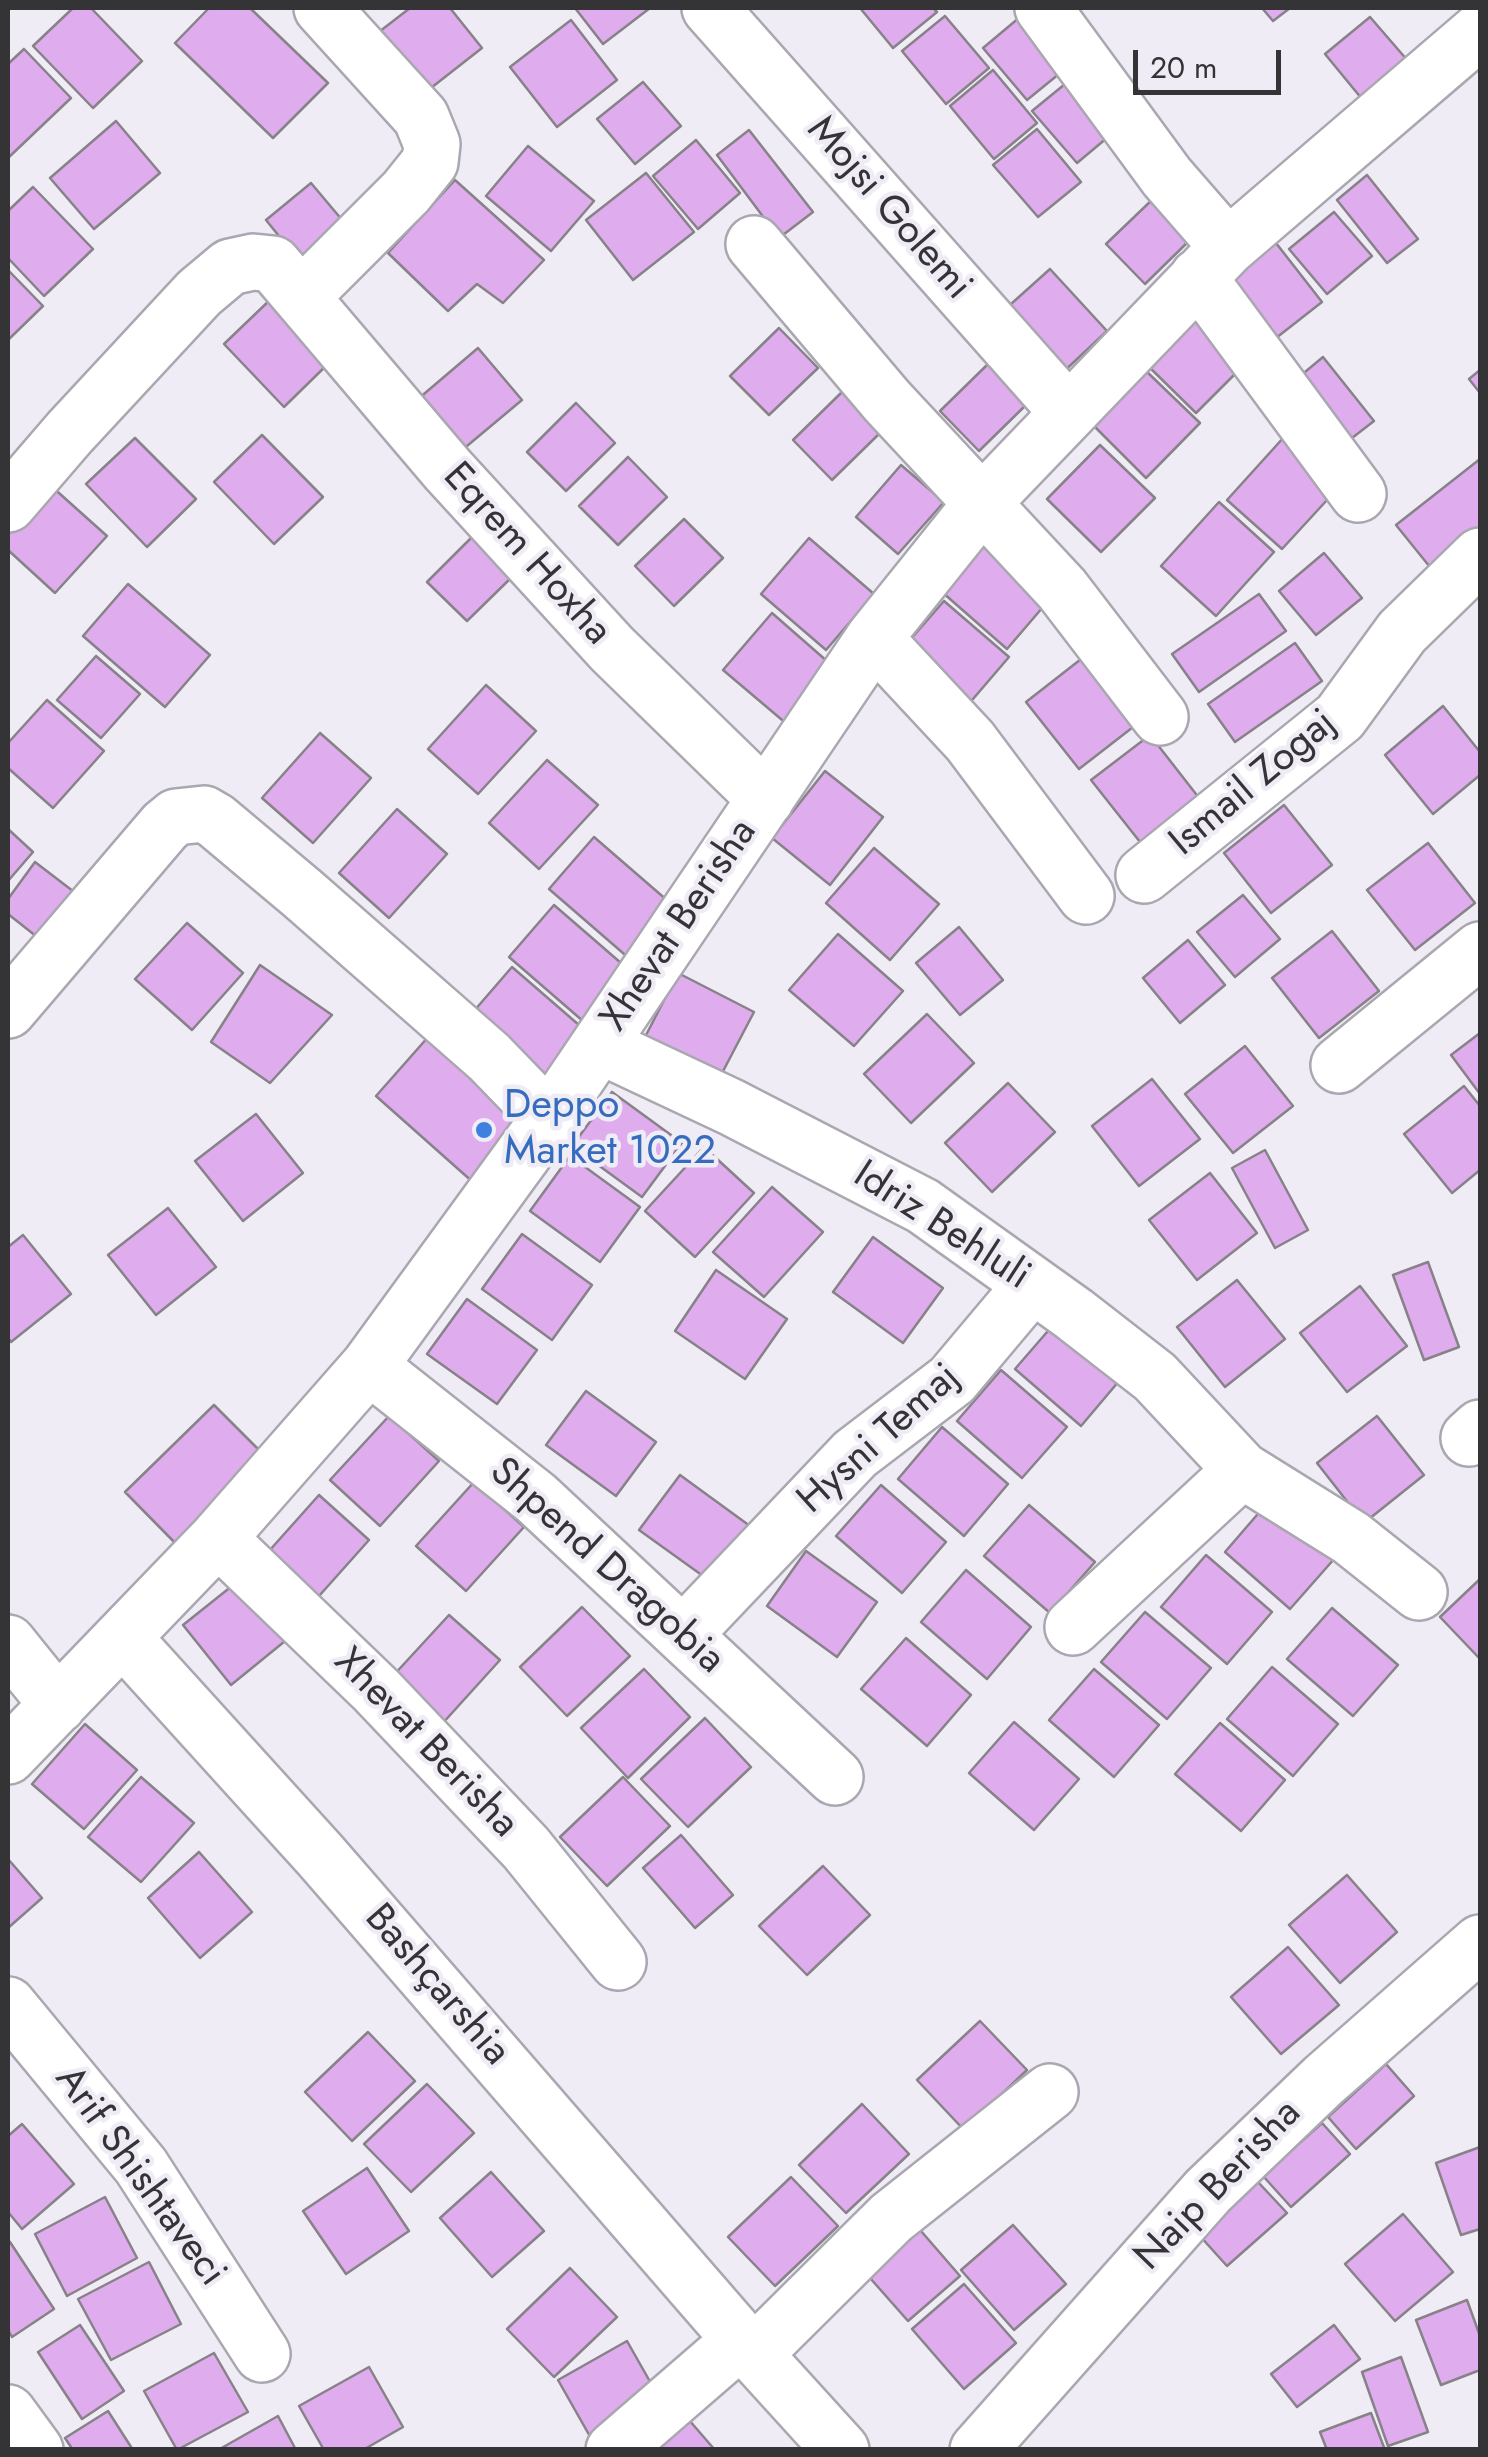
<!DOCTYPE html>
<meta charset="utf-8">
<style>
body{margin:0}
#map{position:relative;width:1488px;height:2457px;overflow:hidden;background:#efecf6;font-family:Jost,sans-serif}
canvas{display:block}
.frame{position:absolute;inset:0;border:10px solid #343336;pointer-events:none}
.scale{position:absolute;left:1133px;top:50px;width:148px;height:45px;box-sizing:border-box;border:5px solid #343336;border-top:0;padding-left:12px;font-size:30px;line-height:35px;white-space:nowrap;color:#343336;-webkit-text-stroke:8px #efecf6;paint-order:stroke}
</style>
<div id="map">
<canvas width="1488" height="2457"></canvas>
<div class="frame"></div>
<div class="scale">20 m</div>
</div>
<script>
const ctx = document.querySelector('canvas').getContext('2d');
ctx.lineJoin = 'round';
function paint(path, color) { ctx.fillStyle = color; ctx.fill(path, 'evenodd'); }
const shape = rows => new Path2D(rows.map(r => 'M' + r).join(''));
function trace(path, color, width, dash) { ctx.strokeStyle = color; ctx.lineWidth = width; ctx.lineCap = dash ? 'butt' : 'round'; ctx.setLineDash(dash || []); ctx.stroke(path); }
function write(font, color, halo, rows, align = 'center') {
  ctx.font = font + ' Jost,sans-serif'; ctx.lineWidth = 9; ctx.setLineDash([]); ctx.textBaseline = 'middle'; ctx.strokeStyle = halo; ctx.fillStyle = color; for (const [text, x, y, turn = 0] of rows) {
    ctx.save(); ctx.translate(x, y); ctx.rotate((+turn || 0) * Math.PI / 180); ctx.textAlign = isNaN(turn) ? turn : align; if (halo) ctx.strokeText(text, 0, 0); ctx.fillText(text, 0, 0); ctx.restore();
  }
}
const building = shape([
 [73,8,91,8,142,61,93,108,33,46,73,8],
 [209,8,250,8,328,83,273,138,175,43,209,8],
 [410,8,450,8,482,48,422,95,375,35,410,8],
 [575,8,650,8,603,44,575,8],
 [860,8,933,8,937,12,893,48,860,8],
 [1262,8,1290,8,1273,21,1262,8],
 [1026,12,1070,65,1027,100,983,48,1026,12],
 [945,16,989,68,946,104,902,51,945,16],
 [1370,17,1408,61,1362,99,1325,54,1370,17],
 [571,20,617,80,557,127,510,67,571,20],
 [24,49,71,98,8,158,8,64,24,49],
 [993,70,1037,123,994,159,950,106,993,70],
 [1076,75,1120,127,1077,163,1032,111,1076,75],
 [643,82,681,126,635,164,597,119,643,82],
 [116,121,160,173,94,229,50,178,116,121],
 [1037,129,1081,182,1038,217,993,165,1037,129],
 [749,130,813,212,779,238,717,155,749,130],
 [696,140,740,193,698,229,653,176,696,140],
 [528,146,594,201,551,251,486,196,528,146],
 [646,173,694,232,633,280,586,220,646,173],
 [1367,175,1418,239,1387,263,1337,200,1367,175],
 [455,180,544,260,503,303,477,284,448,311,388,253,455,180],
 [311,183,348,227,303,266,266,220,311,183],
 [33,187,93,249,44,296,8,258,8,211,33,187],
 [1155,197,1194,236,1145,284,1106,244,1155,197],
 [1334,212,1372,256,1327,294,1289,249,1334,212],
 [1276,243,1322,302,1262,349,1216,289,1276,243],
 [1050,269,1107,331,1059,376,1001,313,1050,269],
 [8,270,43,306,8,340,8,270],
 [273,297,333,359,284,407,224,344,273,297],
 [1196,305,1250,359,1196,413,1142,360,1196,305],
 [779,328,818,368,769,415,730,376,779,328],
 [478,348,522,400,455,456,411,405,478,348],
 [1323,357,1374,421,1343,445,1293,382,1323,357],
 [989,363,1028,403,979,451,940,411,989,363],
 [1145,370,1200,423,1146,478,1092,424,1145,370],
 [1480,370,1480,393,1469,379,1480,370],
 [842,392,881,432,832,480,793,440,842,392],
 [576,403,615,443,566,491,527,452,576,403],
 [262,435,323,497,274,544,214,482,262,435],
 [1284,437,1339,487,1282,549,1227,500,1284,437],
 [135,438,196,499,147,547,86,484,135,438],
 [1100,445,1155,498,1101,552,1047,499,1100,445],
 [628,457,667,497,618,545,579,506,628,457],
 [1480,459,1480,543,1438,577,1396,525,1480,459],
 [901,465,944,502,898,554,856,517,901,465],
 [50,485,107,536,55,593,8,550,8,532,50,485],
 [1219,502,1274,552,1216,616,1161,566,1219,502],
 [684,519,723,558,674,606,635,566,684,519],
 [476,533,516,573,467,621,427,582,476,533],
 [990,537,1055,593,1007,649,942,592,990,537],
 [809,538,874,594,826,650,761,594,809,538],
 [1324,553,1362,598,1316,635,1279,591,1324,553],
 [128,584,210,655,165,707,83,636,128,584],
 [1259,594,1286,631,1199,692,1172,654,1259,594],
 [944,601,1009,657,961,713,895,657,944,601],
 [772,613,836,669,788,725,723,670,772,613],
 [1295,643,1322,681,1235,742,1208,704,1295,643],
 [96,656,140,694,101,738,57,700,96,656],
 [1085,656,1137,724,1079,769,1026,702,1085,656],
 [486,685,536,731,478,794,428,749,486,685],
 [47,700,104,751,53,808,8,768,8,743,47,700],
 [1443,706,1480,752,1480,775,1433,814,1385,755,1443,706],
 [320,733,371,778,313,843,262,798,320,733],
 [1150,735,1203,803,1144,847,1091,780,1150,735],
 [547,760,598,805,539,869,489,823,547,760],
 [825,771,883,817,830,885,772,838,825,771],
 [1284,805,1332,865,1271,913,1224,853,1284,805],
 [397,809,447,854,389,918,339,873,397,809],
 [8,829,33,852,8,881,8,829],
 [594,837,676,908,631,960,549,889,594,837],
 [1428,843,1475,903,1415,950,1367,890,1428,843],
 [874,848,939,904,890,960,826,903,874,848],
 [35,862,82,898,46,944,8,914,8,899,35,862],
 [1243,895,1280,939,1235,977,1197,932,1243,895],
 [554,905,636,976,591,1028,509,957,554,905],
 [187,923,243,973,192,1030,135,979,187,923],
 [959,927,1003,980,960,1015,916,963,959,927],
 [1332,931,1379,991,1319,1038,1272,978,1332,931],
 [838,934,903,991,854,1046,789,990,838,934],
 [1188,940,1225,985,1180,1023,1143,978,1188,940],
 [260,965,332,1015,270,1083,211,1042,260,965],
 [512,967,594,1038,549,1090,467,1019,512,967],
 [678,973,754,1012,720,1077,644,1039,678,973],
 [927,1014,974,1063,911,1123,864,1074,927,1014],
 [1480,1033,1480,1094,1451,1055,1480,1033],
 [429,1036,528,1123,475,1184,376,1096,429,1036],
 [1245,1046,1293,1106,1233,1153,1185,1094,1245,1046],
 [1152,1079,1200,1139,1139,1186,1092,1126,1152,1079],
 [1008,1083,1055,1132,992,1192,945,1143,1008,1083],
 [1464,1086,1480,1106,1480,1170,1452,1193,1404,1134,1464,1086],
 [612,1092,682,1143,642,1197,572,1146,612,1092],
 [256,1114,303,1173,243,1221,195,1161,256,1114],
 [704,1147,754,1193,695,1257,645,1211,704,1147],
 [1265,1150,1308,1230,1275,1248,1232,1168,1265,1150],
 [570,1156,640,1207,600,1262,530,1211,570,1156],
 [1210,1173,1257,1233,1197,1280,1149,1220,1210,1173],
 [772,1187,823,1232,764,1297,713,1252,772,1187],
 [168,1208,216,1267,156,1315,108,1255,168,1208],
 [522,1234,592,1285,552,1340,482,1289,522,1234],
 [23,1235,71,1294,11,1342,8,1338,8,1247,23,1235],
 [873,1237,943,1288,903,1343,833,1292,873,1237],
 [1428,1262,1459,1347,1424,1360,1393,1275,1428,1262],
 [716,1270,787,1319,745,1379,675,1331,716,1270],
 [1237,1280,1285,1339,1225,1387,1177,1327,1237,1280],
 [1360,1286,1407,1346,1347,1392,1300,1333,1360,1286],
 [467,1299,537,1350,497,1404,427,1354,467,1299],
 [1060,1317,1125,1374,1081,1426,1015,1369,1060,1317],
 [1001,1370,1067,1427,1022,1478,957,1421,1001,1370],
 [586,1391,656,1442,616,1496,546,1445,586,1391],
 [214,1405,272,1463,183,1551,125,1492,214,1405],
 [389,1416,439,1461,380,1526,330,1480,389,1416],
 [1377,1416,1424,1475,1364,1523,1317,1463,1377,1416],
 [942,1427,1008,1484,964,1536,898,1479,942,1427],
 [680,1475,750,1526,710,1581,639,1530,680,1475],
 [474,1482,524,1527,466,1591,416,1546,474,1482],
 [881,1485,946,1542,902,1593,836,1536,881,1485],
 [319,1495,369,1540,311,1605,261,1560,319,1495],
 [1269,1501,1335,1558,1290,1609,1225,1552,1269,1501],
 [1029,1505,1095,1562,1050,1613,984,1556,1029,1505],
 [806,1551,877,1602,837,1657,767,1606,806,1551],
 [1206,1555,1272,1612,1227,1664,1161,1607,1206,1555],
 [966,1570,1031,1627,987,1679,921,1622,966,1570],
 [242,1578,290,1637,231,1685,183,1625,242,1578],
 [1480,1579,1480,1659,1440,1617,1480,1579],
 [582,1607,630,1656,567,1716,520,1667,582,1607],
 [1332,1608,1398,1665,1353,1716,1287,1659,1332,1608],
 [1145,1612,1211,1668,1167,1719,1101,1662,1145,1612],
 [449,1615,500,1660,442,1724,391,1678,449,1615],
 [906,1638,971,1695,927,1746,861,1689,906,1638],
 [1272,1667,1338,1724,1293,1776,1227,1719,1272,1667],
 [644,1669,690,1717,628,1778,581,1728,644,1669],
 [1094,1669,1159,1725,1114,1777,1049,1720,1094,1669],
 [705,1718,751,1767,688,1827,641,1779,705,1718],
 [1014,1722,1079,1779,1034,1830,969,1773,1014,1722],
 [1220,1723,1285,1780,1241,1831,1175,1774,1220,1723],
 [85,1724,137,1770,84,1829,32,1784,85,1724],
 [141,1777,194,1823,141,1882,88,1837,141,1777],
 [623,1777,670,1826,607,1886,560,1837,623,1777],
 [681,1835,733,1895,695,1928,643,1868,681,1835],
 [199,1852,252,1912,200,1958,148,1898,199,1852],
 [8,1859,42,1898,8,1928,8,1859],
 [823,1866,870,1915,807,1975,759,1926,823,1866],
 [1347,1875,1397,1932,1340,1983,1289,1925,1347,1875],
 [1288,1947,1339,2005,1281,2054,1231,1997,1288,1947],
 [980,2021,1027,2070,964,2130,917,2080,980,2021],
 [368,2032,415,2081,352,2141,305,2092,368,2032],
 [1386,2064,1414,2096,1356,2149,1328,2117,1386,2064],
 [427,2084,474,2133,411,2192,364,2144,427,2084],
 [862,2104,909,2154,846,2213,799,2165,862,2104],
 [1322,2123,1350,2154,1291,2207,1263,2176,1322,2123],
 [22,2124,74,2184,22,2229,8,2212,8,2136,22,2124],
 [1480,2147,1480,2229,1461,2235,1436,2163,1480,2147],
 [367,2168,409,2231,346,2274,303,2211,367,2168],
 [491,2172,544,2231,492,2277,440,2218,491,2172],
 [791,2177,838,2226,775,2286,728,2237,791,2177],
 [1258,2182,1287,2213,1227,2266,1199,2235,1258,2182],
 [105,2197,137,2258,67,2296,35,2234,105,2197],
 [1403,2214,1453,2272,1395,2321,1345,2264,1403,2214],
 [908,2216,960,2276,908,2321,855,2261,908,2216],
 [1013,2225,1066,2284,1014,2330,961,2270,1013,2225],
 [10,2242,54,2309,12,2337,8,2330,8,2244,10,2242],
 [149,2262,181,2324,111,2360,78,2299,149,2262],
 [570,2268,617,2317,554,2377,507,2329,570,2268],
 [964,2284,1016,2343,964,2389,912,2329,964,2284],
 [1467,2300,1480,2336,1480,2370,1441,2385,1416,2320,1467,2300],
 [80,2325,124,2391,82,2419,38,2352,80,2325],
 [1334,2325,1360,2359,1297,2407,1271,2374,1334,2325],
 [627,2341,661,2401,592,2440,558,2380,627,2341],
 [214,2353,248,2412,177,2450,144,2391,214,2353],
 [1401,2357,1428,2432,1388,2446,1362,2372,1401,2357],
 [369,2367,403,2427,363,2450,324,2450,299,2406,369,2367],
 [108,2411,133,2450,73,2450,65,2438,108,2411],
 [1371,2413,1385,2450,1327,2450,1320,2432,1371,2413],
 [278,2416,296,2450,218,2450,278,2416],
 [689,2420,715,2450,655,2450,689,2420]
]);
paint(building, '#dfaced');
trace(building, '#878188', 2.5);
const minor = shape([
 [710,8,1067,411],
 [1043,8,1167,177,1228,247],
 [754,244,887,401,1062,589,1160,717],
 [1198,277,1358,494],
 [303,295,406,192,430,162,432,144,421,117,322,8],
 [8,504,70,432,199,293,230,267,253,262,273,264,448,470,612,649,766,799],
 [874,638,970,741,1086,896],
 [1144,875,1340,717,1402,632,1480,556],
 [8,1010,165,826,176,817,204,814,216,821,303,894,489,1057,549,1119],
 [599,1045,731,1107,923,1206,1074,1314,1155,1377,1242,1470,1351,1538,1419,1592],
 [1339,1065,1480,950],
 [369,1366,536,1498,835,1777],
 [1469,1438,1480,1428],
 [218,1538,377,1691,526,1848,618,1962],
 [1073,1627,1242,1470],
 [684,1634,855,1454,952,1380,1031,1286],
 [124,1639,320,1855,741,2340,841,2450],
 [8,1643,58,1705],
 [8,1756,218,1538,369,1366,549,1119,874,638,983,502,1228,247,1480,31],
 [8,2005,141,2166,262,2354],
 [754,2354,891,2218,1050,2092],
 [8,2413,35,2450],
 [614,2450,741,2340],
 [978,2450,1208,2191,1324,2080,1480,1943]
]);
trace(minor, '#aaa7b0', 60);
trace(minor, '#fff', 55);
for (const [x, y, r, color] of [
 [484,1130,10,"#3f7fe0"]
]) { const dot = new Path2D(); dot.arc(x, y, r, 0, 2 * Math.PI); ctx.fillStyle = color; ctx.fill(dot); trace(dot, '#efecf6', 4); }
write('40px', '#343336', '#efecf6', [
 ["Mojsi Golemi",888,209,49],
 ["Eqrem Hoxha",526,555,48],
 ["Ismail Zogaj",1254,784,-40],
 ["Xhevat Berisha",680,926,-56],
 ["Idriz Behluli",941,1227,33],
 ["Hysni Temaj",880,1440,-42],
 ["Shpend Dragobia",606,1567,42],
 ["Xhevat Berisha",425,1744,46],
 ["Bashçarshia",436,1986,49],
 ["Arif Shishtaveci",139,2177,54],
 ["Naip Berisha",1219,2186,-46]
]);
write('40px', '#366cbe', '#efecf6', [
 ["Deppo",504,1107],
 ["Market 1022",504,1153]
], 'left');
</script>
